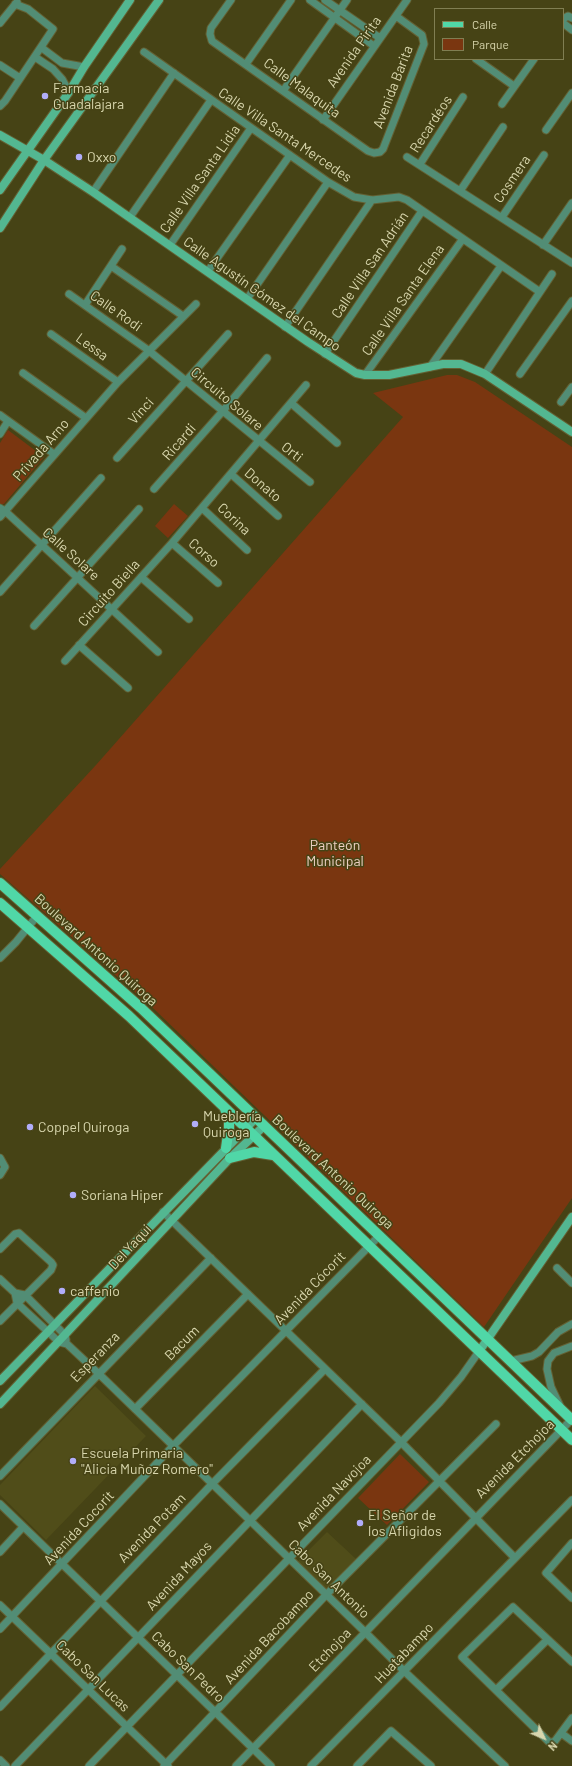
<!DOCTYPE html>
<meta charset="utf-8">
<style>
body{margin:0}
#map{position:relative;width:572px;height:1766px;overflow:hidden;background:#464315;font-family:Barlow,sans-serif}
canvas{display:block}
.legend{position:absolute;left:434px;top:8px;width:130px;height:52px;box-sizing:border-box;background:#464315;border:1px solid #807e52;margin:0;padding:5px 7px;list-style:none;font-size:12px;color:#d8d6ad}
.legend li{display:flex;align-items:center;gap:8px;height:20px}
.legend b{width:20px;border:1px solid #807e52}
.north{position:absolute;left:524px;top:1718px;width:40px;height:40px;-webkit-text-stroke:3px #464315;paint-order:stroke;rotate:134deg;font-size:11px;font-weight:700;line-height:16px;text-align:center;color:#d8d6ad}
.north::after{content:'';display:block;margin:auto;width:14px;height:18px;background:#d8d6ad;clip-path:polygon(50% 0,100% 100%,50% 72%,0 100%)}
</style>
<div id="map">
<canvas width="572" height="1766"></canvas>
<ul class="legend">
<li><b style="height:5px;background:#50d7a7"></b>Calle</li>
<li><b style="height:11px;background:#7a3610"></b>Parque</li>
</ul>
<div class="north">N</div>
</div>
<script>
const ctx = document.querySelector('canvas').getContext('2d');
ctx.lineJoin = 'round';
function paint(path, color) { ctx.fillStyle = color; ctx.fill(path, 'evenodd'); }
const shape = rows => new Path2D(rows.map(r => 'M' + r).join(''));
function trace(path, color, width, dash) { ctx.strokeStyle = color; ctx.lineWidth = width; ctx.lineCap = dash ? 'butt' : 'round'; ctx.setLineDash(dash || []); ctx.stroke(path); }
function write(font, color, halo, rows, align = 'center') {
  ctx.font = font + ' Barlow,sans-serif'; ctx.lineWidth = 3; ctx.setLineDash([]); ctx.textBaseline = 'middle'; ctx.strokeStyle = halo; ctx.fillStyle = color; for (const [text, x, y, turn = 0] of rows) {
    ctx.save(); ctx.translate(x, y); ctx.rotate((+turn || 0) * Math.PI / 180); ctx.textAlign = isNaN(turn) ? turn : align; if (halo) ctx.strokeText(text, 0, 0); ctx.fillText(text, 0, 0); ctx.restore();
  }
}
paint(shape([
 [95,1386,146,1436,46,1540,0,1495,0,1485],
 [327,1532,356,1559,327,1589,297,1562]
]), '#504d19');
paint(shape([
 [447,375,457,375,475,382,572,447,572,1198,484,1327,154,1009,0,874,0,869,96,765,403,417,373,393],
 [8,430,44,457,4,504,0,504,0,443],
 [174,504,188,516,168,538,155,526],
 [400,1454,429,1482,387,1525,358,1498]
]), '#7a3610');
const street = shape([
 [231,0,211,28,210,34,212,41,368,151,374,153,380,152,383,149,424,44,422,35,396,16],
 [310,0,374,46],
 [325,0,380,38],
 [563,19,568,16,572,18],
 [0,23,17,2],
 [563,23,572,30],
 [42,48,62,63,84,67],
 [144,52,328,182,354,197,372,200,399,197,407,200,540,292],
 [35,57,53,69,62,79,69,92],
 [476,59,514,86],
 [246,64,291,0],
 [0,65,20,78],
 [283,91,347,0],
 [502,104,534,59],
 [0,106,5,101,53,29,28,9,15,4],
 [323,120,407,0],
 [546,130,572,93],
 [407,157,572,263],
 [420,164,463,97],
 [460,191,503,127],
 [93,192,174,73],
 [130,217,211,100],
 [502,217,544,155],
 [170,245,251,128],
 [543,245,572,203],
 [111,266,183,316],
 [208,271,290,155],
 [69,294,148,350,310,482],
 [247,299,328,182],
 [85,305,122,249],
 [285,327,372,200],
 [51,334,118,382],
 [325,354,422,211],
 [430,367,501,266],
 [23,373,86,418],
 [485,374,552,274],
 [520,374,572,301],
 [365,375,462,240],
 [561,402,572,387],
 [291,403,337,443],
 [0,415,54,454],
 [0,434,8,421],
 [117,458,228,334],
 [231,474,278,516],
 [154,489,222,412,267,358],
 [0,508,5,511,158,652],
 [202,508,247,550],
 [0,517,118,382,196,304],
 [172,543,218,583],
 [141,577,189,619],
 [0,592,101,478],
 [34,626,139,509],
 [79,645,128,688],
 [65,661,172,543,306,385],
 [0,958,16,942,37,916],
 [0,1158,5,1167,0,1175],
 [163,1212,401,1442,515,1558],
 [0,1249,15,1234,19,1233,51,1262,53,1265,51,1270,0,1321],
 [557,1268,572,1283],
 [0,1279,15,1293,25,1295,65,1335,66,1340],
 [15,1293,17,1303,59,1342,67,1344,98,1373,365,1632,404,1671,505,1766],
 [511,1361,532,1356,539,1352,558,1332,572,1324],
 [560,1406,551,1387,547,1369,548,1361,554,1353,572,1346],
 [135,1409,248,1294],
 [0,1476,211,1258],
 [0,1504,271,1766],
 [572,1543,546,1573,572,1598],
 [0,1552,23,1527],
 [0,1605,168,1766],
 [0,1629,173,1446,380,1235],
 [572,1662,513,1607,462,1657,550,1743,555,1741,572,1718],
 [496,1690,547,1640],
 [0,1707,212,1484,325,1369],
 [561,1733,572,1741],
 [0,1760,6,1766],
 [15,1766,362,1404],
 [89,1766,439,1403,461,1377,480,1350],
 [164,1766,326,1595,496,1424],
 [236,1766,571,1420],
 [311,1766,572,1500],
 [357,1766,391,1731,431,1766]
]);
const secondary = shape([
 [0,135,44,160,93,192,308,342,356,373,365,375,389,375,443,364,461,364,485,374,572,432],
 [0,190,69,92,84,67,130,0],
 [0,228,44,160,159,0],
 [480,1350,572,1217],
 [0,1381,256,1118],
 [0,1404,230,1158,264,1126]
]);
const primary = shape([
 [0,883,141,1008,572,1420],
 [0,903,129,1016,572,1440],
 [225,1109,229,1118,229,1128,226,1148],
 [230,1158,254,1152,273,1155]
]);
trace(street, '#636033', 9);
trace(secondary, '#636033', 10);
trace(primary, '#636033', 12);
trace(street, '#528d75', 7);
trace(secondary, '#53b791', 8);
trace(primary, '#50d7a7', 10);
for (const [x, y, r, color] of [
 [45,96,4,"#b1adfa"],
 [79,157,4,"#b1adfa"],
 [195,1124,4,"#b1adfa"],
 [30,1127,4,"#b1adfa"],
 [73,1195,4,"#b1adfa"],
 [62,1291,4,"#b1adfa"],
 [73,1461,4,"#b1adfa"],
 [360,1523,4,"#b1adfa"]
]) { const dot = new Path2D(); dot.arc(x, y, r, 0, 2 * Math.PI); ctx.fillStyle = color; ctx.fill(dot); trace(dot, '#464315', 1.5); }
write('14px', '#d8d6ad', '#464315', [
 ["Avenida Pirita",354,52,-55],
 ["Avenida Barita",393,87,-69],
 ["Calle Malaquita",302,88,36],
 ["Recardéos",431,124,-57],
 ["Calle Villa Santa Mercedes",285,135,34],
 ["Calle Villa Santa Lidia",200,179,-55],
 ["Cosmera",512,179,-56],
 ["Calle Villa San Adrián",370,265,-56],
 ["Calle Agustín Gómez del Campo",262,294,35],
 ["Calle Villa Santa Elena",403,300,-55],
 ["Calle Rodi",116,311,35],
 ["Lessa",92,347,36],
 ["Circuito Solare",227,399,40],
 ["Vinci",141,411,-48],
 ["Ricardi",179,442,-49],
 ["Privada Arno",41,450,-49],
 ["Orti",292,452,38],
 ["Donato",263,485,41],
 ["Corina",234,519,43],
 ["Corso",204,553,41],
 ["Calle Solare",71,554,42],
 ["Circuito Biella",109,593,-48],
 ["Boulevard Antonio Quiroga",96,950,42],
 ["Boulevard Antonio Quiroga",333,1172,43],
 ["Del Yaqui",130,1247,-47],
 ["Avenida Cócorit",310,1288,-46],
 ["Bacum",182,1343,-45],
 ["Esperanza",95,1357,-46],
 ["Avenida Etchojoa",515,1459,-45],
 ["Avenida Navojoa",334,1493,-46],
 ["Avenida Cocorit",79,1528,-47],
 ["Avenida Potam",152,1528,-46],
 ["Avenida Mayos",179,1576,-47],
 ["Cabo San Antonio",329,1579,44],
 ["Avenida Bacobampo",269,1637,-47],
 ["Etchojoa",330,1650,-46],
 ["Huatabampo",404,1653,-46],
 ["Cabo San Pedro",188,1667,44],
 ["Cabo San Lucas",93,1676,44]
]);
write('14px', '#d8d6ad', '#464315', [
 ["Farmacia",53,88],
 ["Guadalajara",53,104],
 ["Oxxo",87,157],
 ["Mueblería",203,1116],
 ["Quiroga",203,1132],
 ["Coppel Quiroga",38,1127],
 ["Soriana Hiper",81,1195],
 ["caffenio",70,1291],
 ["Escuela Primaria",81,1453],
 ["\"Alicia Muñoz Romero\"",81,1469],
 ["El Señor de",368,1515],
 ["los Afligidos",368,1531]
], 'left');
write('14px', '#edcfc1', '#464315', [
 ["Panteón",335,845],
 ["Municipal",335,861]
]);
</script>
